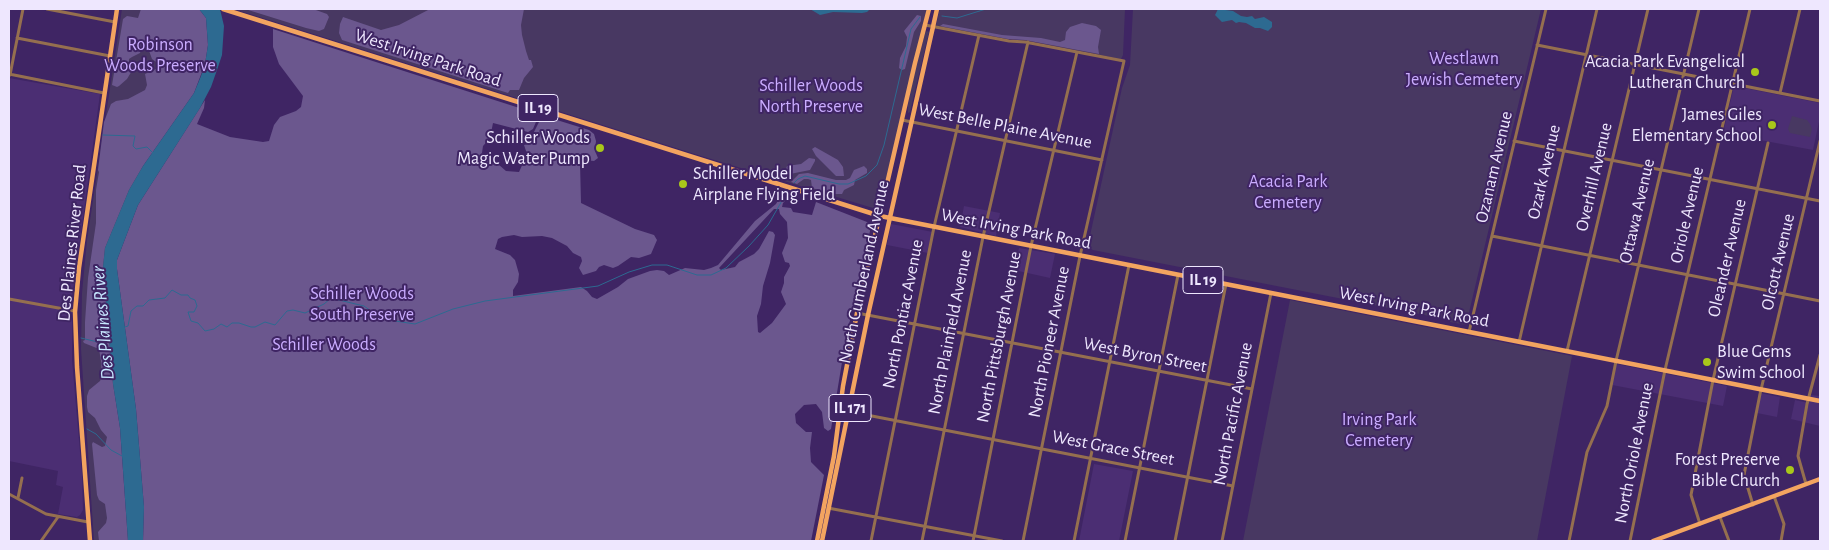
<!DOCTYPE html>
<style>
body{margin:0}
#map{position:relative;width:1829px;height:550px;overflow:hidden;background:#3f2564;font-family:"Alegreya Sans",sans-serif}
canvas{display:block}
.frame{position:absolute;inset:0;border:10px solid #eee7fe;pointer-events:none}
</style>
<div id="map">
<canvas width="1829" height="550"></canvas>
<div class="frame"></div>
</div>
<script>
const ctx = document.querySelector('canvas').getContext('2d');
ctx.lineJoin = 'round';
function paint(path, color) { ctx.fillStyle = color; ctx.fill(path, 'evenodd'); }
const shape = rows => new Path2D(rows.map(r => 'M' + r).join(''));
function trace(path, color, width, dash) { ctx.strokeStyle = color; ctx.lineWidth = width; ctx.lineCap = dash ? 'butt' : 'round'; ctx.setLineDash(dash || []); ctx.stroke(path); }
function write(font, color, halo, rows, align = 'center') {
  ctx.font = font + ' "Alegreya Sans",sans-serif'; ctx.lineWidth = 4; ctx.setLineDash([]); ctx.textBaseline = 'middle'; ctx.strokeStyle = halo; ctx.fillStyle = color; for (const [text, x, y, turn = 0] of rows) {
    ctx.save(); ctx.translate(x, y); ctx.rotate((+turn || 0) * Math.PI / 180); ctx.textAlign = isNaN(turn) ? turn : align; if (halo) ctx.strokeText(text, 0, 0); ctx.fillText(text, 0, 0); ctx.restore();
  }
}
paint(shape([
 [9,78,100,94,72,297,72,360,82,475,83,510,80,515,77,517,58,514,63,487,56,485,58,471,9,461],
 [1734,86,1820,103,1820,117,1813,150,1723,133],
 [964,206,1000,213,996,236,960,227],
 [891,224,933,232,928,253,887,245],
 [1019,248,1055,254,1050,278,1014,270],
 [1616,364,1727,386,1723,406,1612,385],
 [1760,393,1780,397,1777,417,1757,413],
 [1811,395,1820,396,1820,426,1791,419,1795,400,1809,403],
 [1094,464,1133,471,1119,541,1079,541]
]), '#4b2e73');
paint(shape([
 [122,9,199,9,143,166,103,267,128,541,94,541,81,349,82,293,87,240],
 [234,9,927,9,880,203,873,208,698,155],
 [940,9,1125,9,1123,55,1121,59,1025,40,1008,39,937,26,936,25],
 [1133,9,1541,9,1466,325,1450,322,1450,320,1093,250,1089,248,1088,245,1122,88,1130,65],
 [927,31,929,32,910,112,908,113,908,105,913,79,925,33],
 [1792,116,1807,120,1810,124,1812,129,1810,137,1790,133,1788,129],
 [1290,300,1572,356,1537,541,1243,541]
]), '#483862');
paint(shape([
 [141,9,199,9,206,18,208,45,205,64,194,93,143,166,129,190,105,248,103,267,113,384,120,428,128,541,99,541,98,532,106,523,107,518,105,504,99,500,97,495,92,444,93,442,102,447,105,446,107,437,101,430,95,418,88,412,87,407,87,396,89,390,100,381,102,376,101,361,99,349,84,343,83,341,85,340,85,322,88,278,96,223,96,190,99,172,98,170,104,122,111,104,116,101,128,99,145,90,147,85,145,74,160,67,159,64,152,59,148,48,145,47,142,48,140,53,132,57,129,59,129,64,133,69,127,79,119,86,117,87,112,85,123,19,127,16,138,18],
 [245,9,313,9,327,14,329,17,324,29,319,31,306,28],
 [430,9,524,9,521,25,522,35,526,51,529,60,531,60,533,67,524,78,519,90,510,90,508,93,342,40,339,33,340,24,343,17,381,30,399,25],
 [917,15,921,16,921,21,914,32,905,69,902,70,899,68,900,58,906,46,907,37,904,31],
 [1082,23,1096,26,1101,30,1098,47,1099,54,1025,40,1008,39,940,26,943,24,1002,35,1041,38,1060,42,1065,40,1066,32,1070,27],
 [273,29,535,113,538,117,533,129,528,132,493,123,490,138,483,146,482,153,486,156,490,157,506,171,519,172,524,161,533,157,526,151,524,145,528,144,541,118,544,116,589,130,594,134,596,141,595,151,598,158,594,161,585,160,580,162,581,203,635,229,654,235,657,240,651,254,639,258,631,257,618,266,613,268,604,265,599,267,596,271,583,275,579,268,582,261,581,257,573,253,567,246,552,238,542,236,522,237,514,235,502,237,498,239,495,249,510,255,515,260,519,274,518,282,513,290,513,296,581,287,587,291,592,297,597,299,618,287,628,279,650,271,657,270,664,271,669,275,685,268,704,270,711,268,718,265,755,221,776,204,781,195,786,192,790,196,783,203,782,207,791,208,793,212,812,215,816,202,867,222,871,226,870,231,846,338,831,429,828,431,824,428,822,412,816,404,804,405,795,414,796,423,806,432,812,432,810,448,811,462,824,475,811,541,143,541,144,507,136,409,117,269,117,260,138,205,205,100,204,108,197,124,230,137,263,142,269,141,274,125,280,117,296,111,301,107,303,96,279,64,273,47],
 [774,209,779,209,780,214,787,222,788,238,782,253,785,262,789,263,790,266,784,277,784,283,781,292,786,304,772,323,760,333,758,332,757,316,761,304,763,286,770,263,775,235,773,232,769,231,759,249,754,254,739,262,735,267,721,270,719,268],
 [815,147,838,160,843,167,844,176,836,176,816,156,812,149],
 [809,158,815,159,815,161,810,170,790,174,785,172,787,166,801,164],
 [864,166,867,169,867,173,855,180,854,185,844,190,842,194,831,194,812,188,811,180,808,179,804,179,797,184,791,182,799,174,808,173,836,180,846,180,850,178,854,170]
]), '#6b578e');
paint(shape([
 [199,9,220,9,224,26,222,55,217,70,211,87,200,108,138,205,117,260,117,269,136,409,144,507,143,541,128,541,120,428,113,384,103,267,105,248,129,190,143,166,194,93,201,76,205,64,208,45,206,18],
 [810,9,870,9,867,12,862,13,833,12,820,15],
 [1218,9,1233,11,1241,16,1247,17,1252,16,1255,19,1264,17,1272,22,1272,27,1268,31,1260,28,1255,28,1246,23,1239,22,1236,23,1232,20,1222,22,1215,15]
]), '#2d6a91');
trace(shape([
 [942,16,957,18,986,9],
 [103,135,135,136,133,146,136,149,147,147,153,153],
 [794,183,798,179,805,176,839,184,848,184,866,176,877,165,884,145,911,29,920,17],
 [125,327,128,326,131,311,137,306,143,306,149,300,165,298,172,290,181,295,188,295,190,298,195,300,197,306,194,312,188,312,191,321,198,323,205,331,214,329,221,324,227,327,232,323,239,323,251,327,255,327,265,322,275,325,287,311,293,310,305,313,324,304,330,299,339,300,364,306,371,311,376,317,382,319,415,324,453,309,485,301,598,286,629,272,652,265,667,265,697,275,711,275,726,268,749,246,768,225,787,192],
 [81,338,102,343,110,342],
 [87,429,96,434,111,450,122,456]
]), '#2d6a91', 1);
trace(shape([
 [47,9,115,22],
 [925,25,1009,41,1025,42,1124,61,1080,256,1023,541],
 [17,38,110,56],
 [1537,45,1820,101],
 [9,74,104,93],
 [10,75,23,9],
 [1780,93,1800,9],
 [902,120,1102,160],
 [1514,141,1820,201],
 [1492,236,1820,301],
 [9,299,75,311],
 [857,313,1252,389],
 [1469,332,1546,9],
 [1519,342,1597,9],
 [1567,351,1648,9],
 [841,410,1233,486],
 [1806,484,1798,456,1807,404,1820,355],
 [9,494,46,514,88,522],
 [1774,496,1784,524,1781,541],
 [18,498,22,478],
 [1753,505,1744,475,1760,394,1820,141],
 [828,508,1002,541],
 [1720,517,1729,541],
 [1700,524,1691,495,1713,380,1768,143],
 [41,541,58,517],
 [871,541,934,227,979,35],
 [922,541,983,237,1028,42],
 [973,541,1031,246,1077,52],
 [1074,541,1129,265],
 [1125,541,1178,275],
 [1175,541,1226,284],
 [1222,541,1271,293],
 [1569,541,1587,452,1607,406,1616,361,1699,9],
 [1630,541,1665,370,1750,9]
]), '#956f4f', 3);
trace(shape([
 [223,9,880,216,1820,401],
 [90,541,77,367,75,312,79,268,117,9],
 [817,541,834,456,843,386,857,313,915,63,929,9],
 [822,541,868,315,937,9],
 [1653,541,1820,479]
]), '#f3a460', 4.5);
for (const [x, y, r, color] of [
 [1755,72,5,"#a9c71a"],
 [1772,125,5,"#a9c71a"],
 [600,148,5,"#a9c71a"],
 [683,184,5,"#a9c71a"],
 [1707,362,5,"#a9c71a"],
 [1790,470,5,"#a9c71a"]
]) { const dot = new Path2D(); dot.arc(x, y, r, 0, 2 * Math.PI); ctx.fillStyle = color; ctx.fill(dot); trace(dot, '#3f2564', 2); }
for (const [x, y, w] of [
 [538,108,40],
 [1203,280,40],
 [850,408,42]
]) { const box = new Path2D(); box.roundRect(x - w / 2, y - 13.5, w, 27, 4); ctx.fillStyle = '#3f2564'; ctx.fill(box); trace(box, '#eee7fe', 1); }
write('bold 16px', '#eee7fe', null, [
 ["IL 19",538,108],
 ["IL 19",1203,280],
 ["IL 171",850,408]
]);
write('18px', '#caacff', '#3f2564', [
 ["Robinson",160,45],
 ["Woods Preserve",160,66],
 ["Westlawn",1464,59],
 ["Jewish Cemetery",1464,80],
 ["Schiller Woods",811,86],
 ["North Preserve",811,107],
 ["Acacia Park",1288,182],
 ["Cemetery",1288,203],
 ["Schiller Woods",362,294],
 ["South Preserve",362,315],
 ["Schiller Woods",324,345],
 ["Irving Park",1379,420],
 ["Cemetery",1379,441]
]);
write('18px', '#eee7fe', '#3f2564', [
 ["West Irving Park Road",428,58,18],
 ["West Belle Plaine Avenue",1005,126,11],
 ["Ozanam Avenue",1494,167,-77],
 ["Ozark Avenue",1544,172,-77],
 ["Overhill Avenue",1594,177,-77],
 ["Ottawa Avenue",1637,211,-77],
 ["Oriole Avenue",1687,215,-77],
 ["West Irving Park Road",1016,229,11],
 ["Des Plaines River Road",72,243,-84],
 ["Oleander Avenue",1727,258,-77],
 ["Olcott Avenue",1778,262,-77],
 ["North Cumberland Avenue",864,272,-78],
 ["West Irving Park Road",1414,307,11],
 ["North Pontiac Avenue",903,314,-79],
 ["North Plainfield Avenue",950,332,-79],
 ["North Pittsburgh Avenue",999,337,-79],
 ["North Pioneer Avenue",1049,342,-79],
 ["West Byron Street",1145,355,11],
 ["North Pacific Avenue",1233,414,-79],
 ["West Grace Street",1113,448,11],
 ["North Oriole Avenue",1634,453,-79]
]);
write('18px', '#eee7fe', '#3f2564', [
 ["Acacia Park Evangelical",1745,62],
 ["Lutheran Church",1745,83],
 ["James Giles",1762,115],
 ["Elementary School",1762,136],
 ["Schiller Woods",590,138],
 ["Magic Water Pump",590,159],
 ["Schiller Model",693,174,"left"],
 ["Airplane Flying Field",693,195,"left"],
 ["Blue Gems",1717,352,"left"],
 ["Swim School",1717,373,"left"],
 ["Forest Preserve",1780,460],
 ["Bible Church",1780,481]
], 'right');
write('italic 19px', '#c7e7ff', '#3f2564', [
 ["Des Plaines River",103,323,-95]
]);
</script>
